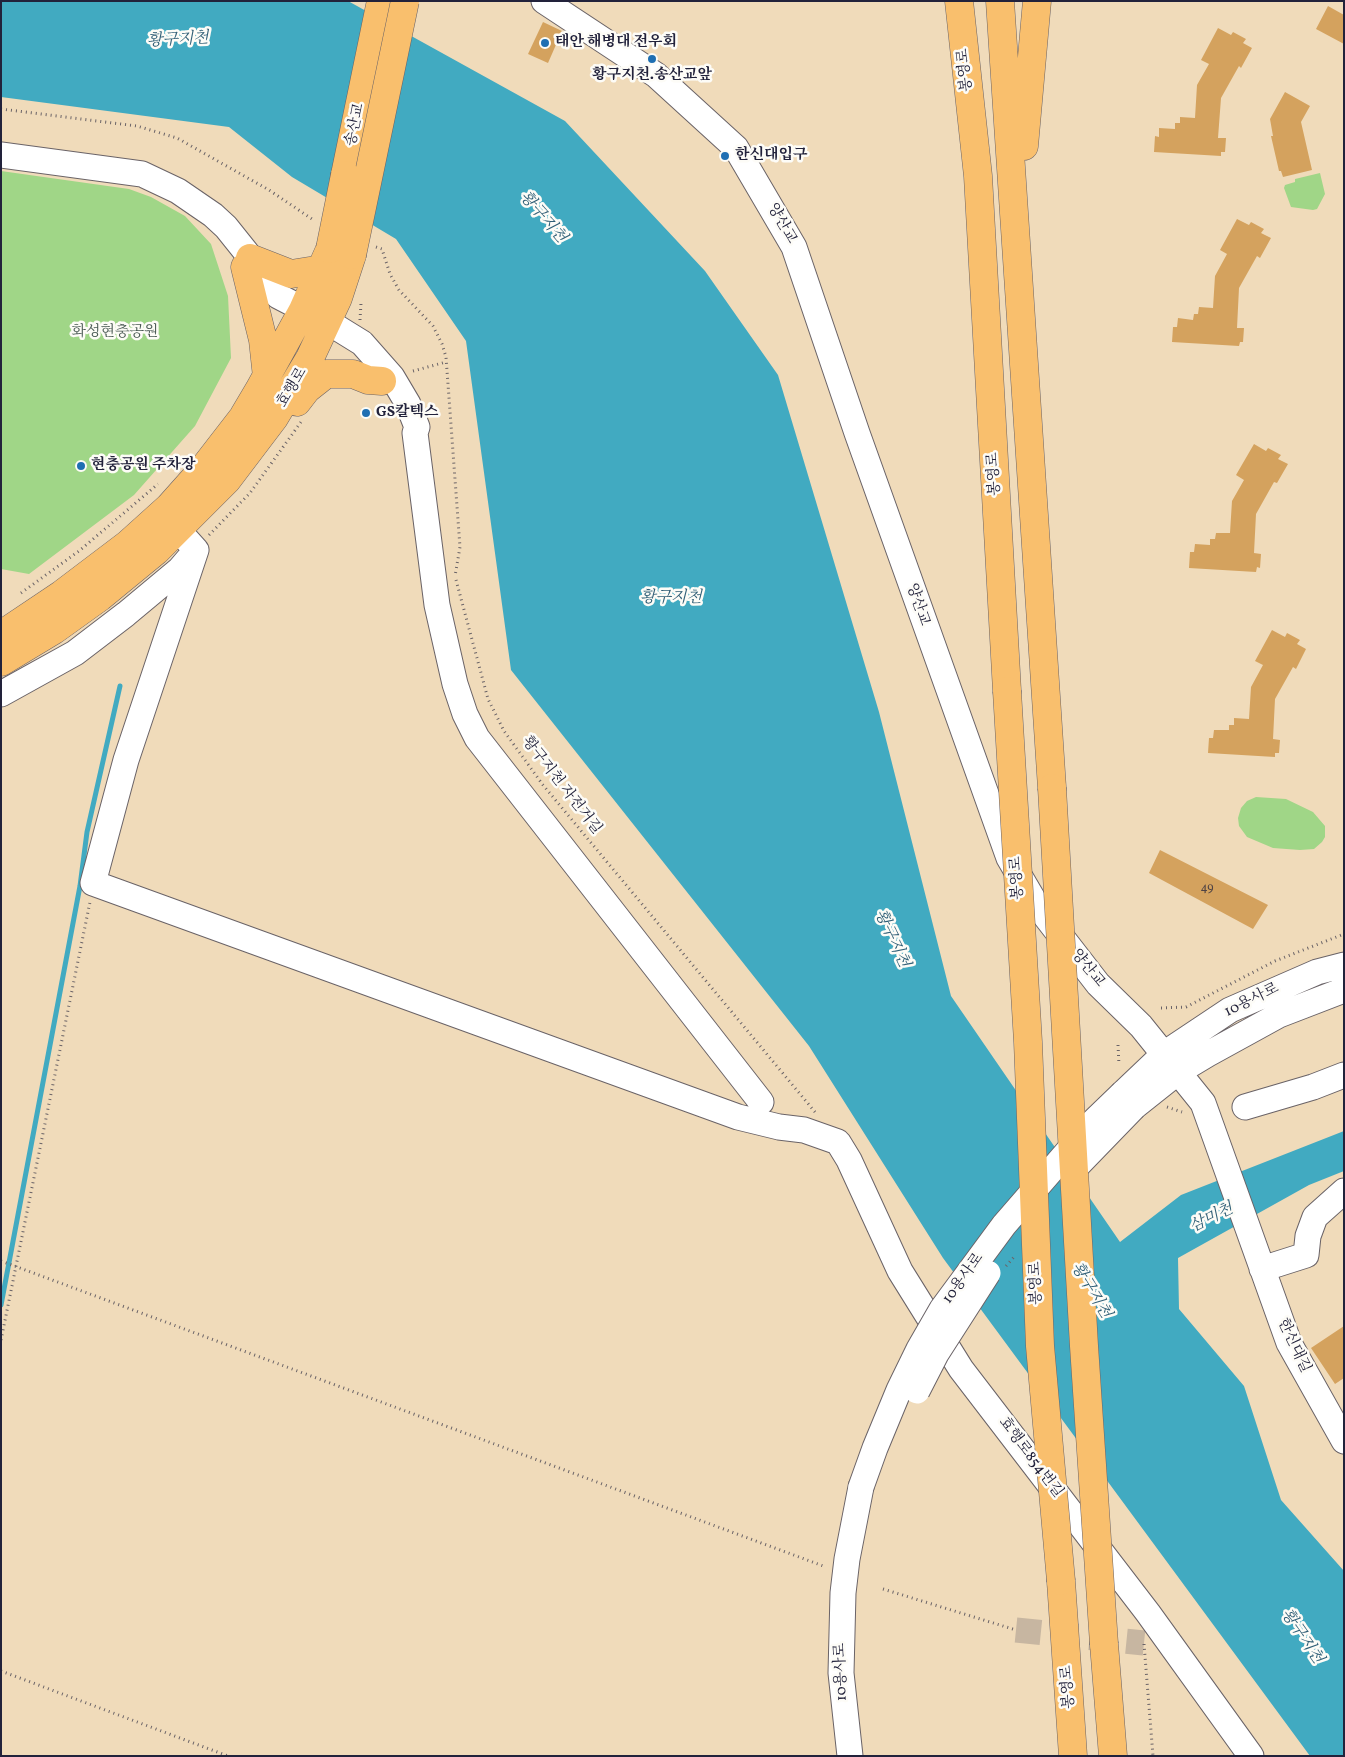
<!DOCTYPE html>
<meta charset="utf-8">
<style>
body{margin:0}
#map{position:relative;width:1345px;height:1757px;overflow:hidden;background:#f0dbba;font-family:Vollkorn,serif}
canvas{display:block}
.frame{position:absolute;inset:0;border:2px solid #22223b;pointer-events:none}
</style>
<div id="map">
<canvas width="1345" height="1757"></canvas>
<div class="frame"></div>
</div>
<script>
const ctx = document.querySelector('canvas').getContext('2d');
ctx.lineJoin = 'round';
function paint(path, color) { ctx.fillStyle = color; ctx.fill(path, 'evenodd'); }
const shape = rows => new Path2D(rows.map(r => 'M' + r).join(''));
function trace(path, color, width, dash) { ctx.strokeStyle = color; ctx.lineWidth = width; ctx.lineCap = dash ? 'butt' : 'round'; ctx.setLineDash(dash || []); ctx.stroke(path); }
function write(font, color, halo, rows, align = 'center') {
  ctx.font = font + ' Vollkorn,"Noto Serif KR",serif'; ctx.lineWidth = 5; ctx.setLineDash([]); ctx.textBaseline = 'middle'; ctx.strokeStyle = halo; ctx.fillStyle = color; for (const [text, x, y, turn = 0] of rows) {
    ctx.save(); ctx.translate(x, y); ctx.rotate((+turn || 0) * Math.PI / 180); ctx.textAlign = isNaN(turn) ? turn : align; if (halo) ctx.strokeText(text, 0, 0); ctx.fillText(text, 0, 0); ctx.restore();
  }
}
paint(shape([
 [1,171,129,189,151,197,185,216,211,244,228,296,231,358,195,426,134,495,29,574,1,569],
 [1320,173,1325,194,1317,209,1313,210,1291,207,1284,188,1285,185,1295,182,1295,179],
 [1256,797,1286,799,1313,812,1325,826,1325,837,1322,842,1314,849,1300,850,1273,848,1247,837,1239,826,1238,818,1241,808,1247,801]
]), '#a0d687');
paint(shape([
 [1,1,348,1,565,121,705,271,778,375,879,712,951,996,1120,1242,1181,1195,1344,1131,1344,1171,1309,1185,1178,1258,1179,1309,1244,1386,1281,1500,1344,1571,1344,1756,1310,1756,943,1258,809,1046,511,670,466,341,396,239,292,177,229,127,1,97]
]), '#41aac1');
trace(shape([
 [1,1305,80,886,87,832,120,686]
]), '#41aac1', 5);
paint(shape([
 [1328,6,1344,15,1344,44,1316,29],
 [543,22,562,31,548,63,528,54],
 [1218,28,1231,35,1233,32,1246,39,1243,43,1252,48,1241,68,1239,66,1221,98,1218,138,1226,138,1225,152,1221,152,1221,156,1154,152,1155,136,1159,137,1159,128,1175,129,1175,123,1180,123,1180,117,1195,118,1197,85,1209,64,1201,60],
 [1285,92,1310,106,1301,122,1312,170,1283,177,1281,171,1279,171,1271,136,1273,136,1270,119],
 [1237,219,1249,225,1251,222,1264,229,1261,233,1271,238,1260,258,1257,256,1239,288,1237,328,1244,328,1243,342,1240,342,1239,346,1172,342,1173,327,1177,327,1178,318,1193,320,1194,314,1198,314,1199,307,1213,308,1215,276,1227,254,1220,250],
 [1254,444,1266,451,1268,448,1281,455,1278,459,1288,464,1277,483,1274,482,1256,514,1254,553,1261,554,1260,568,1257,567,1256,572,1189,568,1190,552,1194,552,1195,544,1210,545,1210,539,1215,539,1216,533,1230,533,1232,501,1244,480,1236,475],
 [1272,630,1285,637,1287,633,1300,640,1297,644,1306,649,1296,669,1293,667,1275,699,1273,739,1280,740,1279,753,1275,753,1275,757,1208,753,1209,738,1213,738,1214,730,1229,730,1229,725,1234,725,1234,718,1249,719,1251,687,1263,665,1255,661],
 [1160,850,1268,905,1253,929,1149,873],
 [1344,1326,1344,1378,1335,1384,1311,1348]
]), '#d4a25e');
trace(shape([
 [1016,1630,1144,1643]
]), '#c7b6a1', 25, [25, 12]);
const minor = shape([
 [544,1,656,75,736,148,794,247,857,433,1009,858,1036,904,1098,984,1141,1026,1203,1103,1289,1343,1344,1441],
 [1,155,142,174,178,191,213,215,226,227,246,252,269,287,278,296,328,322,362,343,392,377,408,404,417,427,415,433,437,605,455,684,465,714,477,738,761,1102],
 [178,530,196,550,126,760,93,883,738,1117,779,1127,804,1130,838,1142,849,1160,900,1271,961,1369,1148,1613,1251,1756],
 [1,694,75,653,126,614,180,569,192,555],
 [1123,1093,1164,1054,1230,1010,1317,972,1344,965],
 [1134,1107,1178,1072,1208,1054,1279,1015,1344,990],
 [1245,1107,1313,1087,1344,1075],
 [1262,1269,1306,1255,1308,1236,1315,1217,1344,1191],
 [850,1756,841,1673,843,1593,847,1559,861,1487]
]);
const major = shape([
 [345,175,381,1],
 [250,258,291,274,322,269],
 [245,267,263,340,267,377],
 [297,402,307,389,326,374,353,374,368,380,382,381],
 [1,635,62,594,128,544,169,507,202,470,243,417,259,390,303,310,330,249],
 [1,662,54,630,100,597,156,551,227,480,274,418,310,358,338,298,352,255]
]);
const highway = shape([
 [959,1,978,176,1007,691],
 [1000,1,1052,788],
 [1024,146,1037,1],
 [1061,1581,1073,1756],
 [1104,1644,1113,1756]
]);
trace(minor, '#6a6367', 27);
trace(major, '#6a6367', 29);
trace(highway, '#6a6367', 29);
trace(shape([
 [1,109,137,126,177,138,269,190,315,221],
 [376,247,382,249,390,274,399,290,433,326,442,344,446,357,460,547,455,576],
 [360,320,361,303],
 [413,371,446,362],
 [209,535,250,493,301,422],
 [456,580,488,699,504,731,543,785,815,1112],
 [21,593,79,551,158,484],
 [1161,1008,1186,1007,1275,961,1344,934],
 [1118,1045,1119,1065],
 [1167,1107,1182,1112],
 [1,1261,826,1567],
 [1006,1266,1015,1256],
 [1,1340,90,902],
 [883,1589,1016,1630],
 [1144,1644,1153,1756],
 [1,1671,228,1756]
]), '#6a6367', 3, [1, 4]);
trace(minor, '#fff', 25);
trace(major, '#f9bf6d', 28);
trace(highway, '#f9bf6d', 28);
const minorBridge = shape([
 [1072,1171,1134,1107],
 [917,1391,936,1354,988,1273],
 [861,1487,875,1448,899,1390,919,1349,942,1309,1004,1225,1095,1120,1123,1093]
]);
const majorBridge = shape([
 [330,249,345,175],
 [352,255,405,1]
]);
const highwayBridge = shape([
 [1007,691,1028,1042,1040,1346,1061,1581],
 [1052,788,1084,1346,1104,1644]
]);
trace(minorBridge, '#6a6367', 27, []);
trace(majorBridge, '#6a6367', 29, []);
trace(highwayBridge, '#6a6367', 29, []);
trace(minorBridge, '#fff', 25);
trace(majorBridge, '#f9bf6d', 28);
trace(highwayBridge, '#f9bf6d', 28);
for (const [x, y, r, color] of [
 [545,43,5,"#1f6fb2"],
 [652,59,5,"#1f6fb2"],
 [725,156,5,"#1f6fb2"],
 [366,413,5,"#1f6fb2"],
 [81,466,5,"#1f6fb2"]
]) { const dot = new Path2D(); dot.arc(x, y, r, 0, 2 * Math.PI); ctx.fillStyle = color; ctx.fill(dot); trace(dot, '#fdfcf7', 2); }
write('12px', '#4e4244', null, [
 ["49",1207,889]
]);
write('bold 15px', '#22223b', '#fdfcf7', [
 ["태안 해병대 전우회",555,43],
 ["황구지천.송산교앞",652,76,"center"],
 ["한신대입구",735,156],
 ["GS칼텍스",376,413],
 ["현충공원 주차장",91,466]
], 'left');
write('15px', '#22223b', '#fdfcf7', [
 ["봉영로",966,70,-96],
 ["송산교",356,125,-78],
 ["양산교",781,224,60],
 ["효행로",293,388,-59],
 ["봉영로",995,474,-93],
 ["양산교",917,605,71],
 ["황구지천 자전거길",561,786,52],
 ["봉영로",1018,878,-93],
 ["양산교",1087,969,51],
 ["10용사로",1252,1001,-26],
 ["10용사로",964,1279,-54],
 ["봉영로",1037,1283,-92],
 ["한신대길",1293,1346,65],
 ["효행로854번길",1030,1458,53],
 ["10용사로",842,1672,-92],
 ["봉영로",1069,1687,-94]
]);
write('15px', '#485852', '#fdfcf7', [
 ["화성현충공원",115,333]
]);
write('italic 16px', '#305f77', '#fdfcf7', [
 ["황구지천",178,41,-3],
 ["황구지천",542,218,49],
 ["황구지천",671,599],
 ["황구지천",891,939,65],
 ["삼미천",1212,1219,-26],
 ["황구지천",1090,1291,59],
 ["황구지천",1301,1637,56]
]);
</script>
